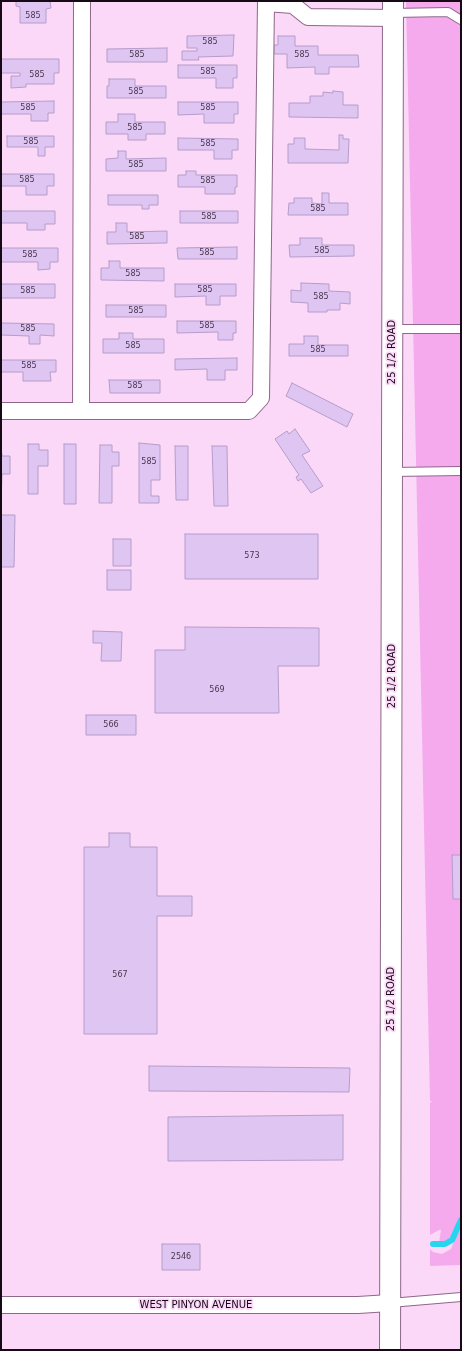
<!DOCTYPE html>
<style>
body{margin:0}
#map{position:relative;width:462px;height:1351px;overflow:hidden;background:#fbd8f7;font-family:"DejaVu Sans",sans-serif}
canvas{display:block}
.frame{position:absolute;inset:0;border:2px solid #170816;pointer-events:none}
</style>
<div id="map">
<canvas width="462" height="1351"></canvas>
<div class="frame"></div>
</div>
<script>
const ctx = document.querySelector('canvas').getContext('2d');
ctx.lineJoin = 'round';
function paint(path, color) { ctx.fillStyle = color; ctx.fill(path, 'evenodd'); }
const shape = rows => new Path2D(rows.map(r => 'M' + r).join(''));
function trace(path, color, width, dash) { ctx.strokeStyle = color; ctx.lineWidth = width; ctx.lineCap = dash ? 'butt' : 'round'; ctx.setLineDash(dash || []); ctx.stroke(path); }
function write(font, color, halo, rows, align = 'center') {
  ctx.font = font + ' "DejaVu Sans",sans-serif'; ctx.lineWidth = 3.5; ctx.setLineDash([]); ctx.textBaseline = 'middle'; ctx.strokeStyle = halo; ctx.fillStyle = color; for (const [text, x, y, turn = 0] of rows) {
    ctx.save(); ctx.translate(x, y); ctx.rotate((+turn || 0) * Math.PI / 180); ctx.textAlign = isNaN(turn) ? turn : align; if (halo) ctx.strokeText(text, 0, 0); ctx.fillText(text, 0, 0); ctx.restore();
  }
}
paint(shape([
 [406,1,461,1,461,1215,448,1241,439,1243,441,1230,439,1230,430,1235,430,1103,432,1101,430,1101],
 [461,1224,461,1265,430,1266,430,1249,433,1252,442,1254,451,1249]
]), '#f5aaee');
trace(shape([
 [433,1244,445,1244,452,1240,461,1220]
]), '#27d5ee', 6);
const building = shape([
 [16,1,50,1,51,8,46,9,46,23,20,23,20,7,16,6,16,1],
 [234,35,233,56,198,57,199,60,182,60,182,51,197,51,197,48,187,48,187,36,234,35],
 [278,36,295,36,295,46,318,46,318,55,358,55,359,67,329,67,329,74,315,74,315,67,287,68,287,54,274,54,274,45,278,45,278,36],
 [167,48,167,62,107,62,107,49,167,48],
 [1,59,59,59,59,73,54,73,54,84,26,84,26,87,11,88,11,76,20,76,20,73,1,73,1,59],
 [178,65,237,65,237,78,233,78,233,88,216,88,216,78,178,78,178,65],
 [109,79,135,79,135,86,166,86,166,98,107,98,107,86,109,86,109,79],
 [333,91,343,92,343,105,358,105,358,118,289,117,289,103,310,103,310,96,323,96,323,92,333,93,333,91],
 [54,101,54,113,48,113,48,121,31,121,31,114,1,114,1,102,54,101],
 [178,102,238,102,238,114,234,114,234,123,204,123,204,114,178,115,178,102],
 [118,114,135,114,135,122,165,122,165,134,146,134,146,140,128,140,128,134,106,134,106,122,118,122,118,114],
 [339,135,343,135,343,139,349,139,348,163,288,163,288,144,294,144,294,138,305,138,305,149,339,150,339,135],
 [7,136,54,136,54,147,45,147,45,156,38,156,38,147,7,147,7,136],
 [178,138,238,139,238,150,232,150,232,159,214,159,214,150,178,150,178,138],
 [118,151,126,151,126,159,166,158,166,171,106,171,106,159,118,158,118,151],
 [186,171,196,171,196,175,237,175,237,187,235,187,235,194,205,194,205,187,178,187,178,175,186,175,186,171],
 [1,174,54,174,54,186,47,186,47,195,26,195,26,186,1,186,1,174],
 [322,193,329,193,329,203,348,203,348,215,288,215,289,203,294,203,294,198,312,198,312,203,322,204,322,193],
 [108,195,158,195,158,205,149,205,149,209,142,209,142,205,108,205,108,195],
 [1,211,55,211,55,224,45,224,45,230,27,230,27,223,1,223,1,211],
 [180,211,238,211,238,223,180,223,180,211],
 [116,223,127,223,127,232,167,231,167,243,107,244,107,232,116,232,116,223],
 [300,238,322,238,322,245,354,245,354,256,290,257,289,245,300,245,300,238],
 [237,247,237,259,178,259,177,248,237,247],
 [1,248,58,248,58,262,50,262,50,269,38,270,38,262,1,262,1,248],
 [109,261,120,261,120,268,164,268,164,281,101,280,101,268,109,268,109,261],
 [301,283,329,284,329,291,350,292,350,304,340,303,340,310,327,310,327,312,308,312,308,303,291,302,291,290,301,291,301,283],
 [1,284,55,284,55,298,1,298,1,284],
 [175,284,236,284,236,296,220,296,220,305,206,305,206,296,175,297,175,284],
 [106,305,166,305,166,317,106,317,106,305],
 [177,321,236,321,236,333,233,333,233,340,218,340,218,332,177,333,177,321],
 [1,323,54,324,54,336,40,335,40,344,29,344,29,336,1,335,1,323],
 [119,333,133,333,133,339,164,339,164,353,103,353,103,339,119,339,119,333],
 [304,336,318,336,318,345,348,345,348,356,289,356,289,344,304,344,304,336],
 [237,358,237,370,225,370,225,380,207,380,207,369,175,370,175,359,237,358],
 [1,360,56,360,56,372,50,372,51,381,23,381,23,372,1,372,1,360],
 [109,380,160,380,160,393,110,393,109,380],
 [292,383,353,414,347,427,286,396,292,383],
 [295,429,310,451,302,455,323,486,311,493,301,479,298,481,296,477,299,475,275,439,287,431,289,434,295,429],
 [139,443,160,445,160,480,151,480,151,496,159,496,159,503,139,503,139,443],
 [28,444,39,444,39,450,48,450,48,466,38,466,38,494,28,494,28,444],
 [64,444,76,444,76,504,64,504,64,444],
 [1,445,2,456,10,456,10,474,2,474,1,504,1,445],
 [100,445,112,445,112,452,119,452,119,466,112,466,112,503,99,503,100,445],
 [175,446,188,446,188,500,176,500,175,446],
 [212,446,227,446,228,506,214,506,212,446],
 [1,515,15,515,14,567,1,567,1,515],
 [185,534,318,534,318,579,185,579,185,534],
 [113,539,131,539,131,566,113,566,113,539],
 [107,570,131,570,131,590,107,590,107,570],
 [185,627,319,628,319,666,278,666,279,713,155,713,155,650,185,650,185,627],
 [93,631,122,632,121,661,101,661,102,643,93,643,93,631],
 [86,715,136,715,136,735,86,735,86,715],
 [109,833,130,833,130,847,157,847,157,896,192,896,192,916,157,916,157,1034,84,1034,84,847,109,847,109,833],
 [452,855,461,855,461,899,453,899,452,855],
 [149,1066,350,1068,349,1092,149,1091,149,1066],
 [343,1115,343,1160,168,1161,168,1117,343,1115],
 [162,1244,200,1244,200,1270,162,1270,162,1244]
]);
paint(building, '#dec5f2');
trace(building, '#b69cca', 1);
const service = shape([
 [393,13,448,12,461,20],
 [393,329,461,329],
 [392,472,461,471],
 [390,1303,461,1297]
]);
const minor = shape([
 [266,3,293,5,308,17,393,18],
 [1,411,249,411,261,398,266,1],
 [81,411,82,1],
 [1,1305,358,1305,390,1303]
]);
const tertiary = shape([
 [390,1350,393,1]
]);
trace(service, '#8e678a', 10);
trace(minor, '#8e678a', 18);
trace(tertiary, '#8e678a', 22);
trace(service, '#fff', 8);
trace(minor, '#fff', 16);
trace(tertiary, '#fff', 20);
write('8px', '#49374d', null, [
 ["585",33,16],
 ["585",210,42],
 ["585",137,55],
 ["585",302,55],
 ["585",208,72],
 ["585",37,75],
 ["585",136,92],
 ["585",28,108],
 ["585",208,108],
 ["585",135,128],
 ["585",31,142],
 ["585",208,144],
 ["585",136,165],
 ["585",27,180],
 ["585",208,181],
 ["585",318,209],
 ["585",209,217],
 ["585",137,237],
 ["585",322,251],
 ["585",207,253],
 ["585",30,255],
 ["585",133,274],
 ["585",205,290],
 ["585",28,291],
 ["585",321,297],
 ["585",136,311],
 ["585",207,326],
 ["585",28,329],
 ["585",133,346],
 ["585",318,350],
 ["585",29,366],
 ["585",135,386],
 ["585",149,462],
 ["573",252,556],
 ["569",217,690],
 ["566",111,725],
 ["567",120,975],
 ["2546",181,1257]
]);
write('10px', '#170816', '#fbd8f7', [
 ["25 1/2 ROAD",392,352,-90],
 ["25 1/2 ROAD",392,676,-90],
 ["25 1/2 ROAD",391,999,-90],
 ["WEST PINYON AVENUE",196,1305]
]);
</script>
